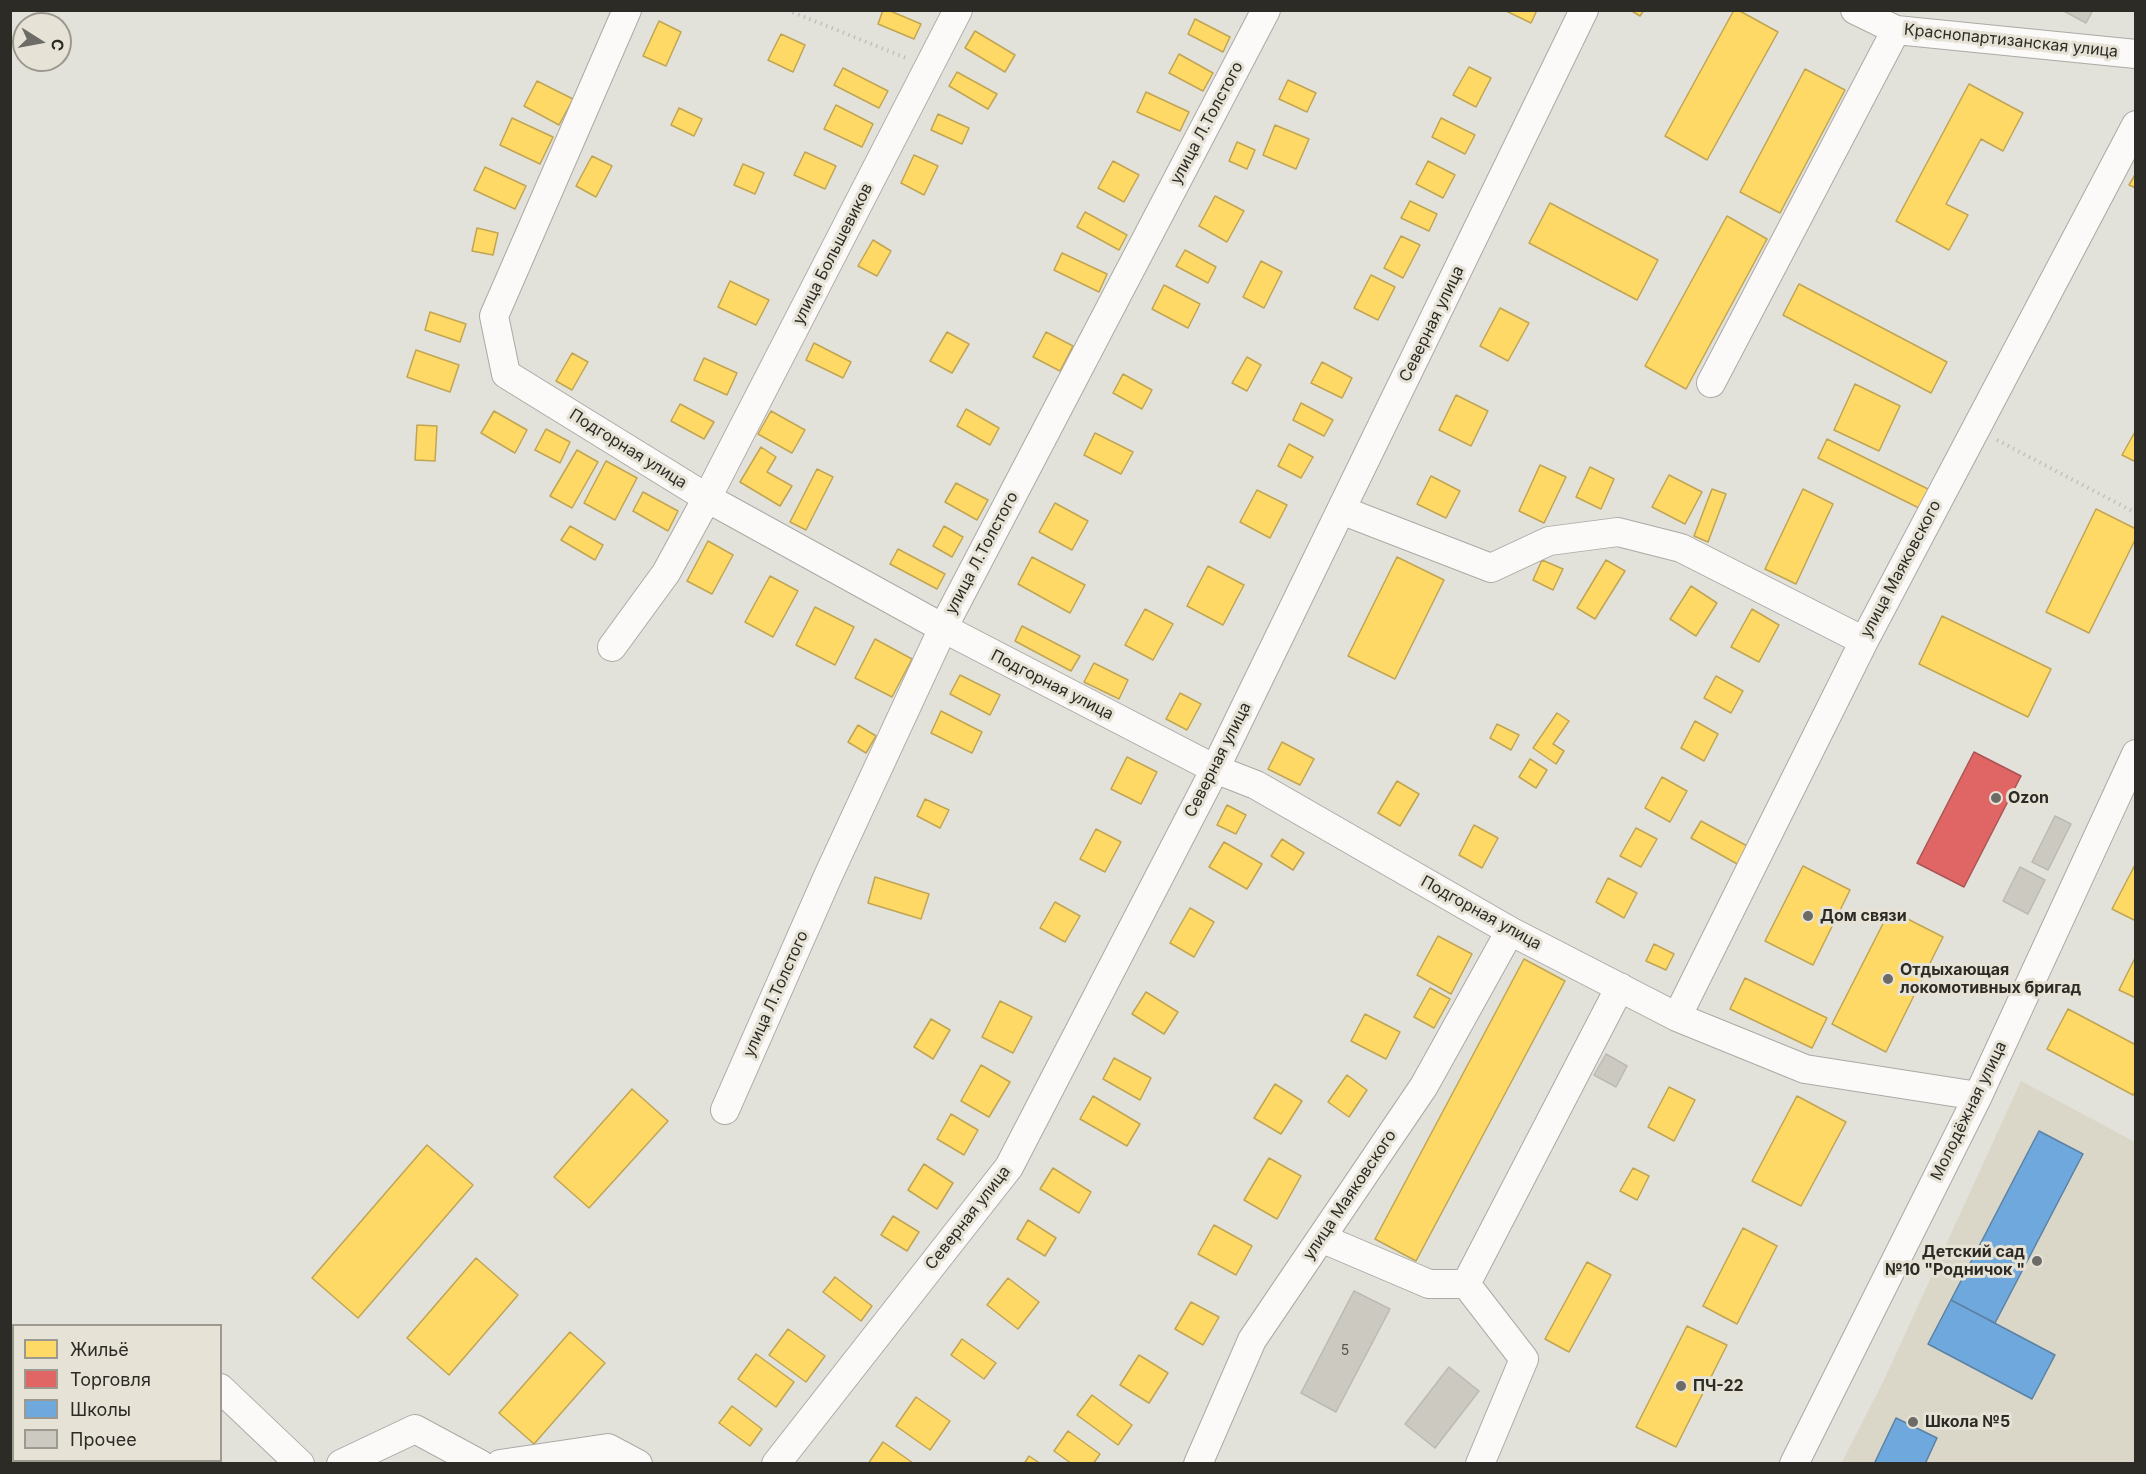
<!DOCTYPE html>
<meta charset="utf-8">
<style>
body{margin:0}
#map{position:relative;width:2146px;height:1474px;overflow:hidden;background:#e2e1da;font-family:Inter,sans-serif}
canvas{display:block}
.frame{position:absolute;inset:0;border:12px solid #2c2b26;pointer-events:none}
.legend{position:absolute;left:12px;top:1324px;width:210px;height:138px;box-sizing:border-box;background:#e6e3d6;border:2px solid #9c9990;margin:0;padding:8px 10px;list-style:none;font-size:18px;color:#2c2b26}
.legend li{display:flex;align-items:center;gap:12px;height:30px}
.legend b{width:30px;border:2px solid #9c9990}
.north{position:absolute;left:12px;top:12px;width:60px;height:60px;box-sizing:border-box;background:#e6e3d6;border:2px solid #9c9990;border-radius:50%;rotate:101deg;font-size:16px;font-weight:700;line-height:24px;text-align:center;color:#2c2b26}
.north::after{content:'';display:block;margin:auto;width:21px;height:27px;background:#6c6b65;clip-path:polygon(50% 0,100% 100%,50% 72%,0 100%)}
</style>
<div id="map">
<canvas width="2146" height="1474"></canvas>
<div class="frame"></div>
<ul class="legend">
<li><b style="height:16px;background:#ffd966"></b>Жильё</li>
<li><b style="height:16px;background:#e06666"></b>Торговля</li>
<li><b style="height:16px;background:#6fa8dc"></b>Школы</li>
<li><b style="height:16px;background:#cccac0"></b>Прочее</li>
</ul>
<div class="north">С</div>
</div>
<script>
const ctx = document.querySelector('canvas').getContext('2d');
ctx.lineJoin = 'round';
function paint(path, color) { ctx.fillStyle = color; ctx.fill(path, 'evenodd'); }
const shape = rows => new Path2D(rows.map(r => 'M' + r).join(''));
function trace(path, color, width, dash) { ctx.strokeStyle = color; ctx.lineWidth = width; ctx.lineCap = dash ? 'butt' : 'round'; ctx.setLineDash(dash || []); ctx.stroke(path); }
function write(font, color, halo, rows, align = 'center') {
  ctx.font = font + ' Inter,sans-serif'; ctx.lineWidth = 6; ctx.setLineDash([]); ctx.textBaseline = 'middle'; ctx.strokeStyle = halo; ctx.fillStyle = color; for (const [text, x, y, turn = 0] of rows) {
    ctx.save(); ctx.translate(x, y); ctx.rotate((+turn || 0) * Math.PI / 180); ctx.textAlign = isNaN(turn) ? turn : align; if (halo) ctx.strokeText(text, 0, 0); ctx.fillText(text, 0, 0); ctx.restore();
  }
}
paint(shape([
 [2021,1081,2135,1142,2135,1463,1841,1464,1884,1380]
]), '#dad7c8');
const homes = shape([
 [883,10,888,10,921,24,914,39,878,24,883,10],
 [1504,10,1537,10,1531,23,1504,10],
 [1630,10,1644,10,1640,16,1630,10],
 [1734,10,1738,10,1778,32,1707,160,1665,136,1734,10],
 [1195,19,1230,37,1223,52,1188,34,1195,19],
 [659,21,681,32,666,66,643,56,659,21],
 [975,31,1015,55,1005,72,965,48,975,31],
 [781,34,805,45,793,72,768,60,781,34],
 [1179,54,1213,73,1203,91,1169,73,1179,54],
 [1469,67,1491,78,1476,107,1453,95,1469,67],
 [843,68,888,91,879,108,834,85,843,68],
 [1805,69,1845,90,1780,213,1740,192,1805,69],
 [957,72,997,94,988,109,949,86,957,72],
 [1288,80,1316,93,1307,112,1279,99,1288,80],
 [537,81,573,99,559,125,524,106,537,81],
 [1969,84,2023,113,2003,151,1981,139,1946,204,1968,215,1949,250,1896,221,1969,84],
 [1146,92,1189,112,1180,131,1137,112,1146,92],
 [836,105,873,124,862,147,824,129,836,105],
 [679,108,702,119,694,136,671,125,679,108],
 [938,114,969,128,962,144,931,130,938,114],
 [512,118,553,137,540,164,500,145,512,118],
 [1441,118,1475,135,1465,154,1432,137,1441,118],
 [1275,125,1309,139,1296,169,1263,155,1275,125],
 [1237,142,1255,150,1247,169,1229,161,1237,142],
 [805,152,836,166,825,189,794,175,805,152],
 [914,155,938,166,924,195,901,183,914,155],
 [592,156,612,166,596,197,576,186,592,156],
 [1113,161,1139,175,1124,202,1098,188,1113,161],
 [1428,161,1455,175,1443,198,1416,184,1428,161],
 [743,164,764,173,755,194,734,185,743,164],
 [485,167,526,186,515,209,474,190,485,167],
 [2136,173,2136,188,2129,185,2136,173],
 [1215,196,1244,211,1227,242,1199,226,1215,196],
 [1410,201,1437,214,1429,231,1401,218,1410,201],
 [1550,203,1658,260,1637,300,1529,243,1550,203],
 [1085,212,1127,235,1119,250,1077,227,1085,212],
 [1727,216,1767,239,1686,389,1645,366,1727,216],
 [477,228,498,233,493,255,472,251,477,228],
 [1401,236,1420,245,1403,278,1384,268,1401,236],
 [873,240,891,251,877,276,858,266,873,240],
 [1185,250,1216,267,1208,283,1176,266,1185,250],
 [1062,253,1107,274,1099,292,1054,270,1062,253],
 [1261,261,1282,272,1264,308,1243,297,1261,261],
 [1371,275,1395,287,1378,320,1354,308,1371,275],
 [730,281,769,300,756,325,718,307,730,281],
 [1799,284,1947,362,1931,393,1783,315,1799,284],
 [1164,285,1200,304,1188,328,1152,309,1164,285],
 [1500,308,1529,323,1508,361,1480,346,1500,308],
 [430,312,466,324,460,342,425,330,430,312],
 [947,332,969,344,952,373,930,361,947,332],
 [1046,332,1073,346,1060,371,1033,357,1046,332],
 [814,343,851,362,843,378,806,360,814,343],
 [416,350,459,365,450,392,407,377,416,350],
 [572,353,588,362,572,390,556,381,572,353],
 [1247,357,1261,365,1247,391,1232,383,1247,357],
 [704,358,737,373,727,395,694,380,704,358],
 [1322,362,1352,378,1342,398,1311,383,1322,362],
 [1123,374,1152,390,1142,409,1113,393,1123,374],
 [1855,384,1900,406,1879,451,1834,430,1855,384],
 [1456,395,1488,411,1471,446,1439,430,1456,395],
 [1301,403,1333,420,1324,436,1293,420,1301,403],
 [680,404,714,422,704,439,671,421,680,404],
 [966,409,999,428,990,445,957,426,966,409],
 [494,411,527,430,515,453,481,433,494,411],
 [771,411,805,430,792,453,758,434,771,411],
 [417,425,437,426,435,461,415,460,417,425],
 [546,429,570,442,560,463,535,450,546,429],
 [2136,430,2136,462,2122,455,2136,430],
 [1095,433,1133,452,1121,474,1084,455,1095,433],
 [1827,439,1932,491,1923,510,1818,458,1827,439],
 [1289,444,1313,457,1301,478,1278,466,1289,444],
 [761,447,776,457,767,472,792,486,780,506,740,482,761,447],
 [577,450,598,462,572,508,550,496,577,450],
 [606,461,637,478,615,520,584,503,606,461],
 [1540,465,1566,477,1544,523,1519,511,1540,465],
 [1590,467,1614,479,1601,509,1576,497,1590,467],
 [817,469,833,477,806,530,790,522,817,469],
 [1669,475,1702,492,1685,524,1652,507,1669,475],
 [1431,476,1460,491,1446,518,1417,504,1431,476],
 [956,483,988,500,977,520,945,502,956,483],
 [1712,489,1726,494,1708,542,1694,536,1712,489],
 [1803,489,1833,504,1796,584,1765,569,1803,489],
 [1257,490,1287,505,1270,538,1240,522,1257,490],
 [643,492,678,511,668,531,633,511,643,492],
 [1055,503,1088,521,1072,550,1039,532,1055,503],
 [2096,509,2136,529,2136,538,2089,633,2046,612,2096,509],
 [570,526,603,545,595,560,561,540,570,526],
 [944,526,963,537,952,557,933,546,944,526],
 [708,541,733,555,712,594,687,581,708,541],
 [898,549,945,574,937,589,890,564,898,549],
 [1032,557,1085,585,1070,613,1018,584,1032,557],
 [1397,557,1444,580,1395,679,1348,656,1397,557],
 [1542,560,1563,569,1553,590,1533,580,1542,560],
 [1606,560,1625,571,1595,619,1577,608,1606,560],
 [1208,566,1244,585,1223,625,1187,606,1208,566],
 [770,576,798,591,773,637,745,622,770,576],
 [1691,586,1717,603,1696,636,1670,619,1691,586],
 [815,607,854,627,835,665,796,645,815,607],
 [1145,609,1173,624,1153,660,1125,645,1145,609],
 [1752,609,1779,625,1759,662,1731,647,1752,609],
 [1942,616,2051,669,2028,717,1919,664,1942,616],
 [1022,626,1080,656,1071,671,1015,641,1022,626],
 [875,639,912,659,892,697,855,678,875,639],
 [1094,663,1128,680,1119,699,1084,682,1094,663],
 [960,675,1000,695,990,715,950,694,960,675],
 [1716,676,1743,691,1731,713,1704,698,1716,676],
 [1180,693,1201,704,1187,730,1166,719,1180,693],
 [941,711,982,732,972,753,931,733,941,711],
 [1557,713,1569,721,1553,744,1564,751,1556,764,1533,748,1557,713],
 [1695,721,1718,734,1704,761,1681,748,1695,721],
 [1497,724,1519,735,1511,750,1490,738,1497,724],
 [858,725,876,736,866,753,848,742,858,725],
 [1282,742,1314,759,1300,785,1268,769,1282,742],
 [1127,757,1157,772,1141,804,1111,789,1127,757],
 [1530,759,1547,770,1536,788,1519,777,1530,759],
 [1662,777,1687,791,1670,822,1645,808,1662,777],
 [1397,781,1419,794,1400,826,1378,813,1397,781],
 [925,799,949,810,940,828,917,816,925,799],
 [1227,805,1246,815,1236,834,1217,825,1227,805],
 [1701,821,1749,847,1739,865,1691,838,1701,821],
 [1474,825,1498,838,1482,868,1459,855,1474,825],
 [1636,828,1657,839,1641,867,1620,856,1636,828],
 [1096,829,1121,842,1105,872,1080,859,1096,829],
 [1282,839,1304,853,1293,870,1271,856,1282,839],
 [1224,842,1262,864,1247,889,1209,867,1224,842],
 [2136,863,2136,921,2112,909,2136,863],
 [1803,866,1850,890,1813,965,1765,941,1803,866],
 [875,877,929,894,921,919,868,903,875,877],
 [1608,878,1637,893,1624,918,1596,902,1608,878],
 [1055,902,1080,916,1065,942,1040,928,1055,902],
 [1190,908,1214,922,1194,957,1170,943,1190,908],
 [1890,910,1943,937,1886,1052,1832,1024,1890,910],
 [1438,936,1472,954,1451,994,1417,975,1438,936],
 [1654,944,1674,954,1666,970,1646,961,1654,944],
 [2136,956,2136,998,2119,990,2136,956],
 [1524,959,1565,981,1416,1261,1375,1239,1524,959],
 [1745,978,1827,1018,1812,1048,1730,1009,1745,978],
 [1430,988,1450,999,1434,1028,1414,1017,1430,988],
 [1146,992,1178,1012,1164,1034,1132,1014,1146,992],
 [1000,1001,1032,1017,1013,1053,982,1037,1000,1001],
 [2068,1009,2136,1045,2136,1091,2133,1095,2047,1049,2068,1009],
 [1365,1014,1400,1032,1386,1059,1351,1041,1365,1014],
 [931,1019,950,1030,933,1059,914,1047,931,1019],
 [1114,1058,1151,1078,1140,1100,1103,1079,1114,1058],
 [981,1065,1010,1082,989,1117,961,1101,981,1065],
 [1347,1075,1367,1090,1349,1117,1328,1102,1347,1075],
 [1275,1084,1302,1101,1281,1134,1254,1118,1275,1084],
 [1669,1087,1695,1100,1674,1141,1648,1127,1669,1087],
 [632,1089,668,1121,589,1208,554,1177,632,1089],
 [1093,1096,1140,1124,1127,1146,1080,1119,1093,1096],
 [1797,1096,1846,1122,1801,1206,1752,1181,1797,1096],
 [951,1114,978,1130,964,1155,937,1139,951,1114],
 [427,1145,473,1185,358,1318,312,1278,427,1145],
 [1269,1158,1301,1176,1277,1219,1244,1200,1269,1158],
 [924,1164,953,1183,937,1209,908,1190,924,1164],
 [1053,1168,1091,1192,1079,1213,1040,1189,1053,1168],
 [1633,1168,1649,1176,1637,1200,1620,1191,1633,1168],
 [893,1216,919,1232,907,1251,881,1235,893,1216],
 [1028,1220,1056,1238,1045,1256,1017,1239,1028,1220],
 [1214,1225,1252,1246,1236,1275,1198,1254,1214,1225],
 [1743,1228,1777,1246,1737,1324,1703,1306,1743,1228],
 [476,1258,518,1295,449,1375,407,1338,476,1258],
 [1587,1262,1611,1275,1569,1352,1545,1339,1587,1262],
 [835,1277,872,1306,861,1321,823,1292,835,1277],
 [1008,1278,1039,1302,1018,1329,987,1305,1008,1278],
 [1191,1302,1219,1317,1203,1345,1175,1329,1191,1302],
 [1687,1326,1727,1345,1676,1447,1636,1427,1687,1326],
 [788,1329,825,1356,806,1382,769,1355,788,1329],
 [570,1332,605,1363,534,1444,499,1413,570,1332],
 [962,1339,996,1363,984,1379,951,1355,962,1339],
 [756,1354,794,1382,776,1407,738,1379,756,1354],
 [1139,1355,1168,1373,1149,1403,1120,1385,1139,1355],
 [1092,1395,1132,1425,1118,1445,1077,1415,1092,1395],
 [916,1397,950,1421,930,1450,896,1426,916,1397],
 [732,1406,762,1429,750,1446,719,1423,732,1406],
 [1068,1431,1100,1454,1093,1464,1072,1464,1054,1451,1068,1431],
 [883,1442,913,1463,913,1464,868,1464,883,1442],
 [1029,1456,1041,1464,1024,1464,1029,1456]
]);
paint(homes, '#ffd966');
trace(homes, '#c0a553', 1.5);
const shops = shape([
 [1974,752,2021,776,1964,887,1917,863,1974,752]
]);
paint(shops, '#e06666');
trace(shops, '#aa5453', 1.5);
const schools = shape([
 [2039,1131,2083,1154,1995,1323,1951,1300,2039,1131],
 [1951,1300,2055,1355,2032,1399,1928,1344,1951,1300],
 [1896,1418,1937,1438,1925,1464,1874,1464,1896,1418]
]);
paint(schools, '#6fa8dc');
trace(schools, '#5b82a5', 1.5);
const building = shape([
 [2062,10,2093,10,2086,23,2062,10],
 [2055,816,2071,824,2048,870,2032,862,2055,816],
 [2020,867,2045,880,2028,914,2003,901,2020,867],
 [1606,1054,1627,1066,1616,1087,1594,1075,1606,1054],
 [1354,1291,1390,1309,1336,1412,1301,1393,1354,1291],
 [1449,1367,1479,1391,1435,1448,1405,1424,1449,1367]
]);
paint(building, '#cccac0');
trace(building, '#bbb9b4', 1.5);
const minor = shape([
 [627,10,494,316,506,374,707,498,943,628,1215,769,1256,785,1510,931,1677,1017,1805,1069,1978,1096],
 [1855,10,1896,30,2136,54],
 [1711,383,1896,30],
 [1341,510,1491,568,1549,541,1618,532,1681,548,1864,641],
 [612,647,666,573,707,498,958,10],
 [1677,1017,1864,641,2136,125],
 [725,1110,828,876,943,628,1266,10],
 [1321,1238,1429,1284,1466,1284],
 [220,1388,300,1464],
 [10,1390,14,1390],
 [341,1464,415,1429,480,1464],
 [500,1464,608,1448,638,1464],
 [776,1464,1009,1167,1215,769,1584,10],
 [1198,1464,1252,1340,1424,1086,1510,931],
 [1480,1464,1524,1359,1466,1284,1620,987],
 [1794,1464,1978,1096,2136,754]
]);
trace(minor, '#abaaa5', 30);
trace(shape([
 [787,10,906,58],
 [1997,440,2136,513]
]), '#c1c1bf', 4, [1.5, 4.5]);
trace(minor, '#fbfaf9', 28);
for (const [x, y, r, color] of [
 [1996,798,6,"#6c6b65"],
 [1808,916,6,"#6c6b65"],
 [1888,979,6,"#6c6b65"],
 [2037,1261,6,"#6c6b65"],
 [1681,1386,6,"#6c6b65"],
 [1913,1422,6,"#6c6b65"]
]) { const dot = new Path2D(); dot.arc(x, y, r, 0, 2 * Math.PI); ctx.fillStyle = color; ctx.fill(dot); trace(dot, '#e6e3d6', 2); }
write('14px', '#54534c', null, [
 ["5",1345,1351]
]);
write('16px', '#2c2b26', '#e6e3d6', [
 ["Краснопартизанская улица",2011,41,6],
 ["улица Л.Толстого",1207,123,-62],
 ["улица Большевиков",833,254,-63],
 ["Северная улица",1432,324,-64],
 ["Подгорная улица",628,449,32],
 ["улица Л.Толстого",982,553,-62],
 ["улица Маяковского",1901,569,-62],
 ["Подгорная улица",1052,685,27],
 ["Северная улица",1218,760,-63],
 ["Подгорная улица",1481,913,29],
 ["улица Л.Толстого",776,994,-66],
 ["Молодёжная улица",1969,1111,-64],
 ["улица Маяковского",1350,1195,-56],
 ["Северная улица",968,1218,-52]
]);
write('bold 16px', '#2c2b26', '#e6e3d6', [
 ["Ozon",2008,798],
 ["Дом связи",1820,916],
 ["Отдыхающая",1900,970],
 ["локомотивных бригад",1900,988],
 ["Детский сад",2025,1252,"right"],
 ["№10 \"Родничок \"",2025,1270,"right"],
 ["ПЧ-22",1693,1386],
 ["Школа №5",1925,1422]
], 'left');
</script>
